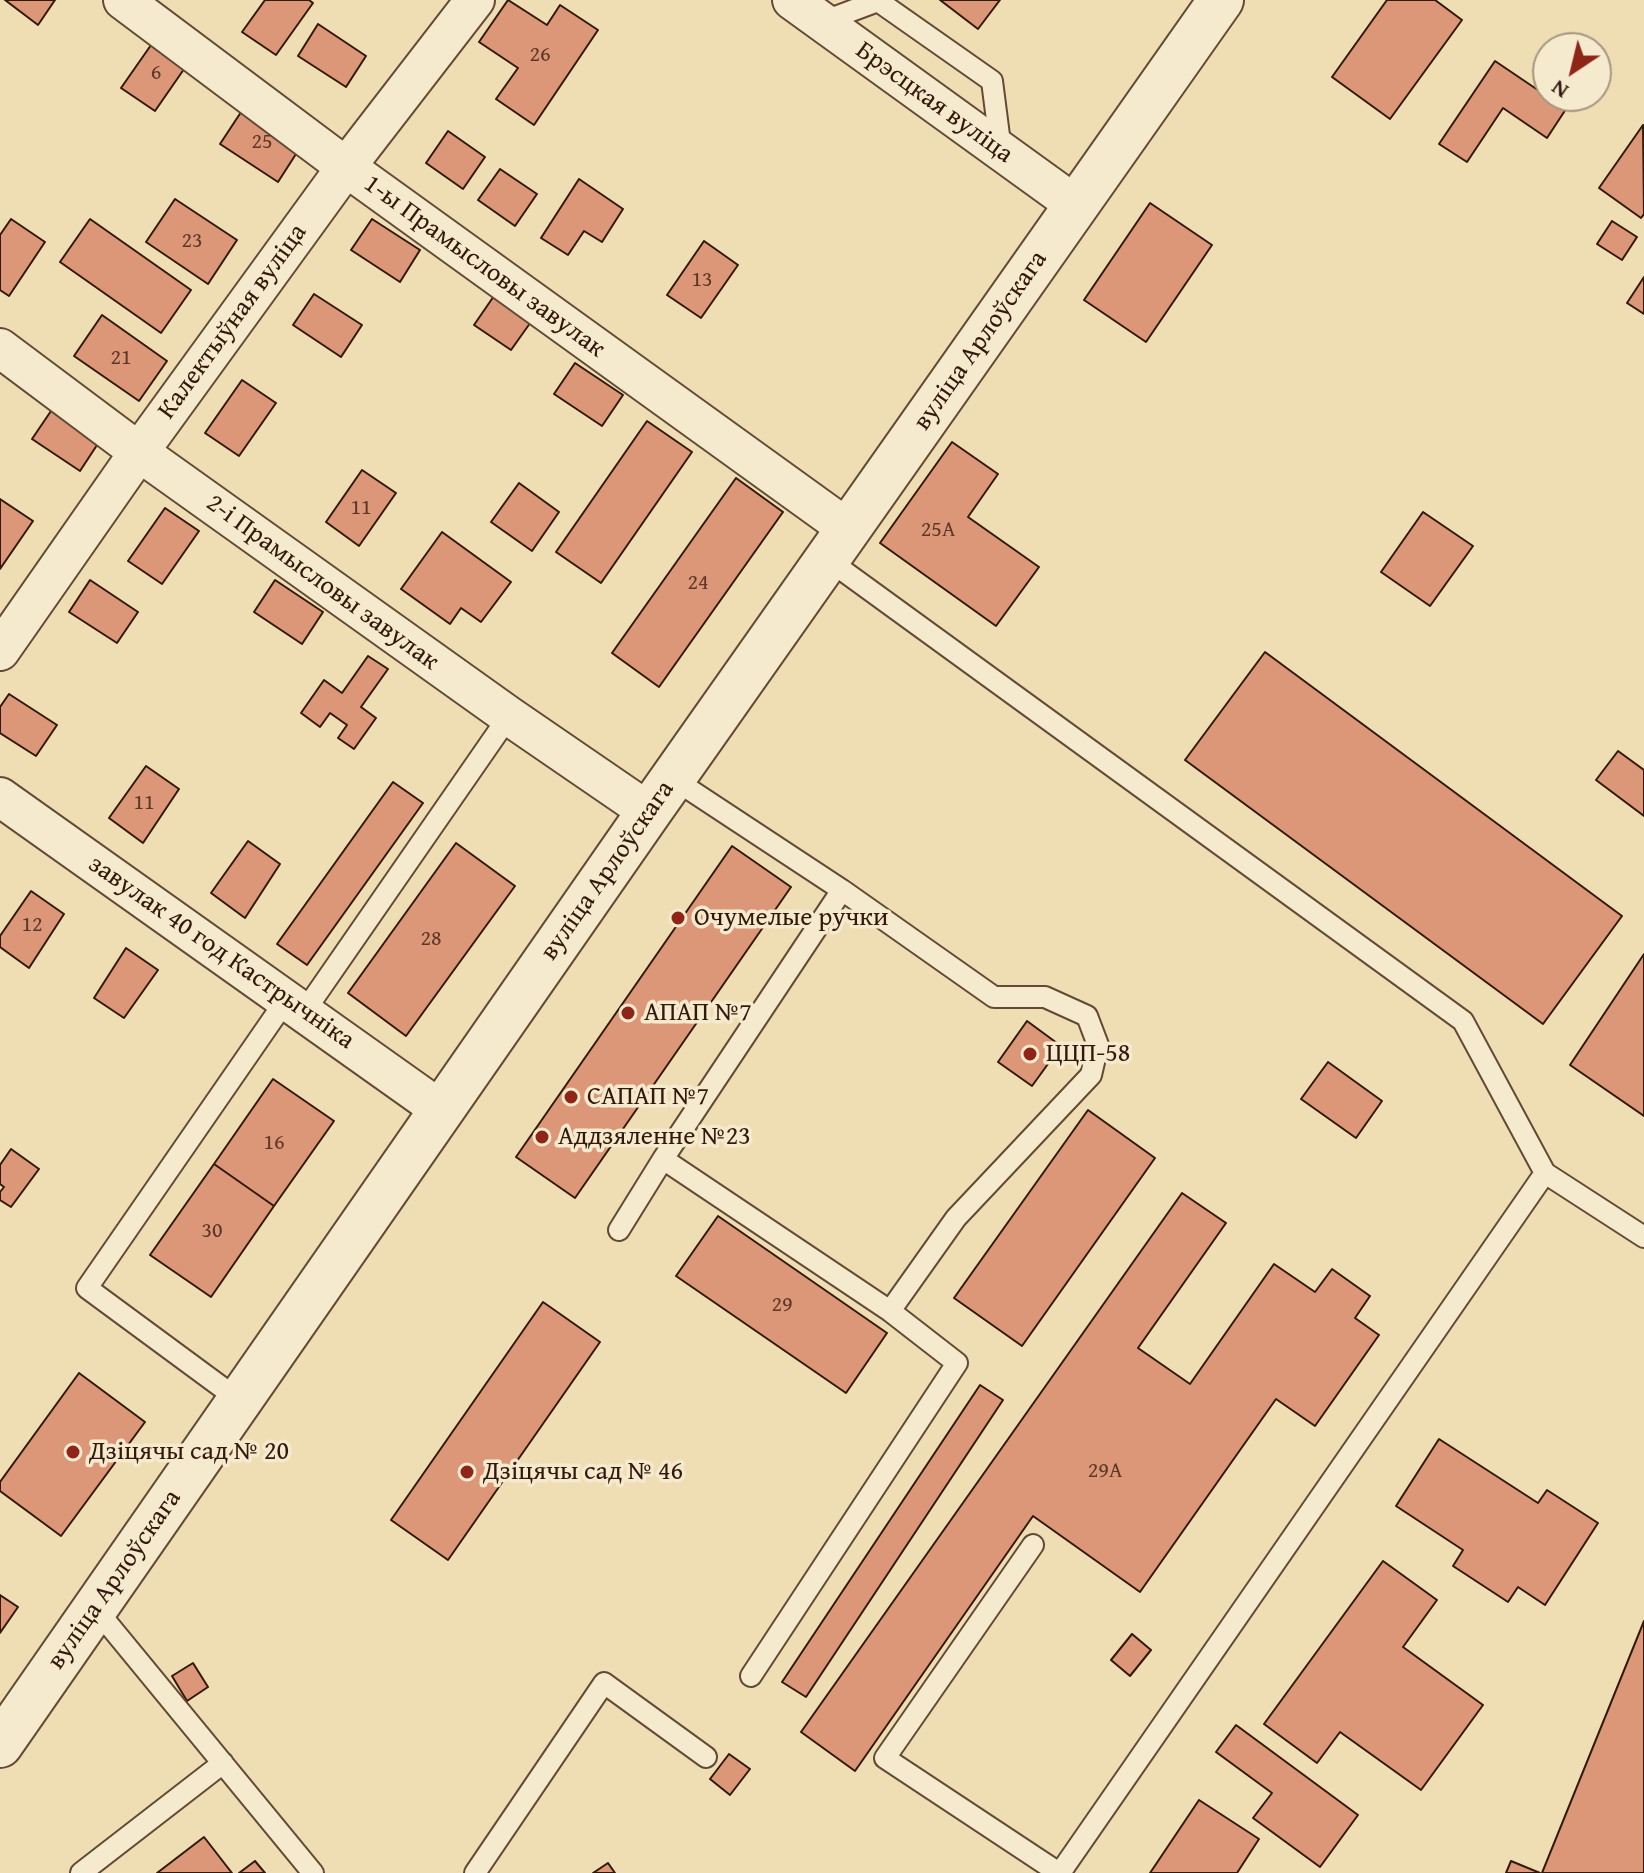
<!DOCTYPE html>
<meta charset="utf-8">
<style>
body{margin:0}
#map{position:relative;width:1644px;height:1873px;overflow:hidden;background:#efdeb4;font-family:"Gentium Book Plus",serif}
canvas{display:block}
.north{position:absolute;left:1532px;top:32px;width:80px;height:80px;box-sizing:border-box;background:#f5eace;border:2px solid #a79680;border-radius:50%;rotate:215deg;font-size:22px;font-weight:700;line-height:32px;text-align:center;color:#33190b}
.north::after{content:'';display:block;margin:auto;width:28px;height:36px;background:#8f2418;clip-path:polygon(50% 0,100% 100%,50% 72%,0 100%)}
</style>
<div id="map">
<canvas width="1644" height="1873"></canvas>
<div class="north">N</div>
</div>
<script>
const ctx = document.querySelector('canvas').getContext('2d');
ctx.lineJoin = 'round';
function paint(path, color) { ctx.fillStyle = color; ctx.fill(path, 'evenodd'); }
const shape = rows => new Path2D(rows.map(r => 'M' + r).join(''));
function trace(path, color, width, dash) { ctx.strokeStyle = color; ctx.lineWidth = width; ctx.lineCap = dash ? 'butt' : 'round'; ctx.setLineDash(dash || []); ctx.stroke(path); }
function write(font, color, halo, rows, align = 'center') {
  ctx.font = font + ' "Gentium Book Plus",serif'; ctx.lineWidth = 7; ctx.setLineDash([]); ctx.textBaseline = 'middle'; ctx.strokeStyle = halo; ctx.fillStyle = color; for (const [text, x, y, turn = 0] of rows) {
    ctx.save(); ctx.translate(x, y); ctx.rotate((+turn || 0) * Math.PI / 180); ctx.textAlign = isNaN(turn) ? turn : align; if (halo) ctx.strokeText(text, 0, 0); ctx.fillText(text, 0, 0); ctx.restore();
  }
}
const building = shape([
 [5,0,55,0,38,25,5,0],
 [265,0,309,0,313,3,276,55,242,32,265,0],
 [508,0,547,25,560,5,598,30,534,125,496,99,518,68,479,42,508,0],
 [940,0,1000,0,978,29,940,0],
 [1387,0,1435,0,1462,20,1390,119,1332,77,1387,0],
 [318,24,366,56,346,87,298,56,318,24],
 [158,35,191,59,155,111,121,88,158,35],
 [1495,61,1566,109,1547,138,1503,108,1467,162,1439,144,1495,61],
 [247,103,305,140,278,182,220,144,247,103],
 [1643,125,1644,214,1641,218,1599,188,1643,125],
 [448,131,485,157,463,189,426,163,448,131],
 [500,169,537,194,515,226,478,200,500,169],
 [579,179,623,209,602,242,584,231,568,255,541,238,579,179],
 [175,199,237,240,208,284,146,242,175,199],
 [1150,203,1212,245,1146,342,1084,300,1150,203],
 [11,219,45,242,9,296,0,290,0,235,11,219],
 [90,219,191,290,161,333,60,262,90,219],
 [372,219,420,250,400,282,351,250,372,219],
 [1612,221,1637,237,1622,260,1597,244,1612,221],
 [704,241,738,265,701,318,667,295,704,241],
 [1644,277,1644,314,1627,303,1644,277],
 [496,293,533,319,511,350,474,325,496,293],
 [314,294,362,325,341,357,293,325,314,294],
 [102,315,167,361,139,401,74,356,102,315],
 [575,363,623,395,602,426,554,394,575,363],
 [242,380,276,403,239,456,205,433,242,380],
 [53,408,101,439,80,471,32,439,53,408],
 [647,421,692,452,601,583,556,552,647,421],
 [952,442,998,474,968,517,1039,567,996,626,880,543,952,442],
 [362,470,396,493,359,546,326,522,362,470],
 [736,478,783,512,659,687,612,653,736,478],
 [519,483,559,512,532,551,491,522,519,483],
 [0,499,33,521,0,569,0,499],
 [165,508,199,531,162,584,128,561,165,508],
 [1423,512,1473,546,1430,606,1381,572,1423,512],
 [442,532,511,582,481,622,461,608,450,624,401,589,442,532],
 [90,580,138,612,117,643,69,612,90,580],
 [275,580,323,612,302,644,254,612,275,580],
 [1265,652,1622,916,1543,1024,1185,760,1265,652],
 [368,656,388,669,361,707,376,718,354,749,338,738,347,725,330,713,320,727,301,713,324,680,342,693,368,656],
 [9,694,57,725,36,756,0,733,0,707,9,694],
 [1618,751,1644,770,1644,816,1596,780,1618,751],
 [146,766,179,789,143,843,109,818,146,766],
 [393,782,423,803,307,965,277,944,393,782],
 [248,841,280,864,245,918,211,893,248,841],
 [456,843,515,886,406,1036,348,993,456,843],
 [732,846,791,887,575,1198,516,1157,732,846],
 [31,891,64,914,29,968,0,947,0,936,31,891],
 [126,948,158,970,124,1018,94,998,126,948],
 [1644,954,1644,1116,1570,1065,1644,954],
 [1027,1021,1061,1046,1032,1086,998,1062,1027,1021],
 [1328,1062,1382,1101,1356,1138,1301,1099,1328,1062],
 [273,1079,334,1121,274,1206,214,1164,273,1079],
 [1088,1110,1155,1158,1022,1346,954,1298,1088,1110],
 [11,1149,39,1169,11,1207,0,1200,0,1192,4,1187,0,1184,0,1165,11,1149],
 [214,1164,274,1206,211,1297,150,1255,214,1164],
 [1182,1193,1226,1223,1138,1348,1190,1384,1274,1264,1315,1292,1332,1269,1370,1296,1355,1318,1379,1335,1315,1426,1276,1399,1140,1592,1033,1516,855,1771,801,1732,1182,1193],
 [718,1216,887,1333,846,1393,676,1276,718,1216],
 [543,1302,600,1342,448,1560,391,1520,543,1302],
 [79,1373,145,1422,61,1536,0,1491,0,1482,79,1373],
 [980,1385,1003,1400,806,1697,782,1682,980,1385],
 [1439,1439,1538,1503,1547,1490,1598,1523,1545,1605,1518,1587,1508,1602,1453,1566,1463,1550,1396,1506,1439,1439],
 [1383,1561,1437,1600,1403,1647,1483,1705,1421,1790,1340,1732,1317,1763,1264,1724,1383,1561],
 [0,1595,18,1607,0,1633,0,1595],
 [1644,1621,1644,1873,1542,1873,1644,1621],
 [1132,1634,1151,1650,1130,1676,1111,1660,1132,1634],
 [193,1663,208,1687,187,1701,172,1676,193,1663],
 [1236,1725,1358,1815,1320,1867,1253,1818,1272,1793,1216,1752,1236,1725],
 [729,1754,750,1769,730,1795,710,1779,729,1754],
 [1199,1800,1259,1839,1237,1873,1150,1873,1199,1800],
 [204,1837,232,1873,157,1873,204,1837],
 [255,1861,265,1873,239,1873,255,1861],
 [1511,1861,1540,1873,1506,1873,1511,1861],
 [608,1863,615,1873,593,1873,608,1863]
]);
paint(building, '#dc9778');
trace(building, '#33190b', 2);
const service = shape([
 [822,22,878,1,992,81,1001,151],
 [827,559,1463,1021,1545,1173,1644,1237],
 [842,890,994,997,1045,997,1087,1016,1098,1045,1091,1075,956,1218,890,1311],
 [304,1012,509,716],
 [663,1159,890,1311,957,1363,751,1676],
 [619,1230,663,1159,842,890,672,778],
 [239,1400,87,1288,286,1000],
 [1033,1545,885,1758,1059,1873],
 [95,1608,313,1873],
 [81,1873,223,1763],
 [475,1873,604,1683,706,1757],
 [1060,1873,1545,1173]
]);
const minor = shape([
 [123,0,346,167,848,529],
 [792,0,1077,206],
 [0,348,139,452,509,716,649,812],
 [0,651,139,452,346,167,475,0],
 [0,797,441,1110]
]);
const tertiary = shape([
 [0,1745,649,812,1221,0]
]);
trace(service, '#624a35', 24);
trace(minor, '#624a35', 42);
trace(tertiary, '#624a35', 48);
trace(service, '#f5eace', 20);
trace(minor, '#f5eace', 38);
trace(tertiary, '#f5eace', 44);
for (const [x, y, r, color] of [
 [678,918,8,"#8f2418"],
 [628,1013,8,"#8f2418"],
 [1030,1054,8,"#8f2418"],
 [571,1097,8,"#8f2418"],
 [542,1137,8,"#8f2418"],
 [73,1452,8,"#8f2418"],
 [467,1472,8,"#8f2418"]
]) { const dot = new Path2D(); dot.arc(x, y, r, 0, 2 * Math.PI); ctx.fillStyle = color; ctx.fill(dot); trace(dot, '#f5eace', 3); }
write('22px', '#5d3826', null, [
 ["26",540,55],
 ["6",156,73],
 ["25",262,142],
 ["23",192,241],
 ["13",702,280],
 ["21",121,358],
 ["11",361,508],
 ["25А",938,530],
 ["24",698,583],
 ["11",144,803],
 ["12",32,925],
 ["28",431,939],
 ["16",274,1143],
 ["30",212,1231],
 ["29",782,1305],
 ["29А",1105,1471]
]);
write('26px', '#33190b', '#f5eace', [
 ["Брэсцкая вуліца",934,103,36],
 ["1-ы Прамысловы завулак",484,267,36],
 ["Калектыўная вуліца",233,322,-54],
 ["вуліца Арлоўскага",981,341,-55],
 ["2-і Прамысловы завулак",322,583,36],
 ["вуліца Арлоўскага",608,871,-55],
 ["завулак 40 год Кастрычніка",221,953,35],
 ["вуліца Арлоўскага",115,1580,-55]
]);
write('26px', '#33190b', '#f5eace', [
 ["Очумелые ручки",694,918],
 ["АПАП №7",644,1013],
 ["ЦЦП-58",1046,1054],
 ["САПАП №7",587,1097],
 ["Аддзяленне №23",558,1137],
 ["Дзіцячы сад № 20",89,1452],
 ["Дзіцячы сад № 46",483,1472]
], 'left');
</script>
